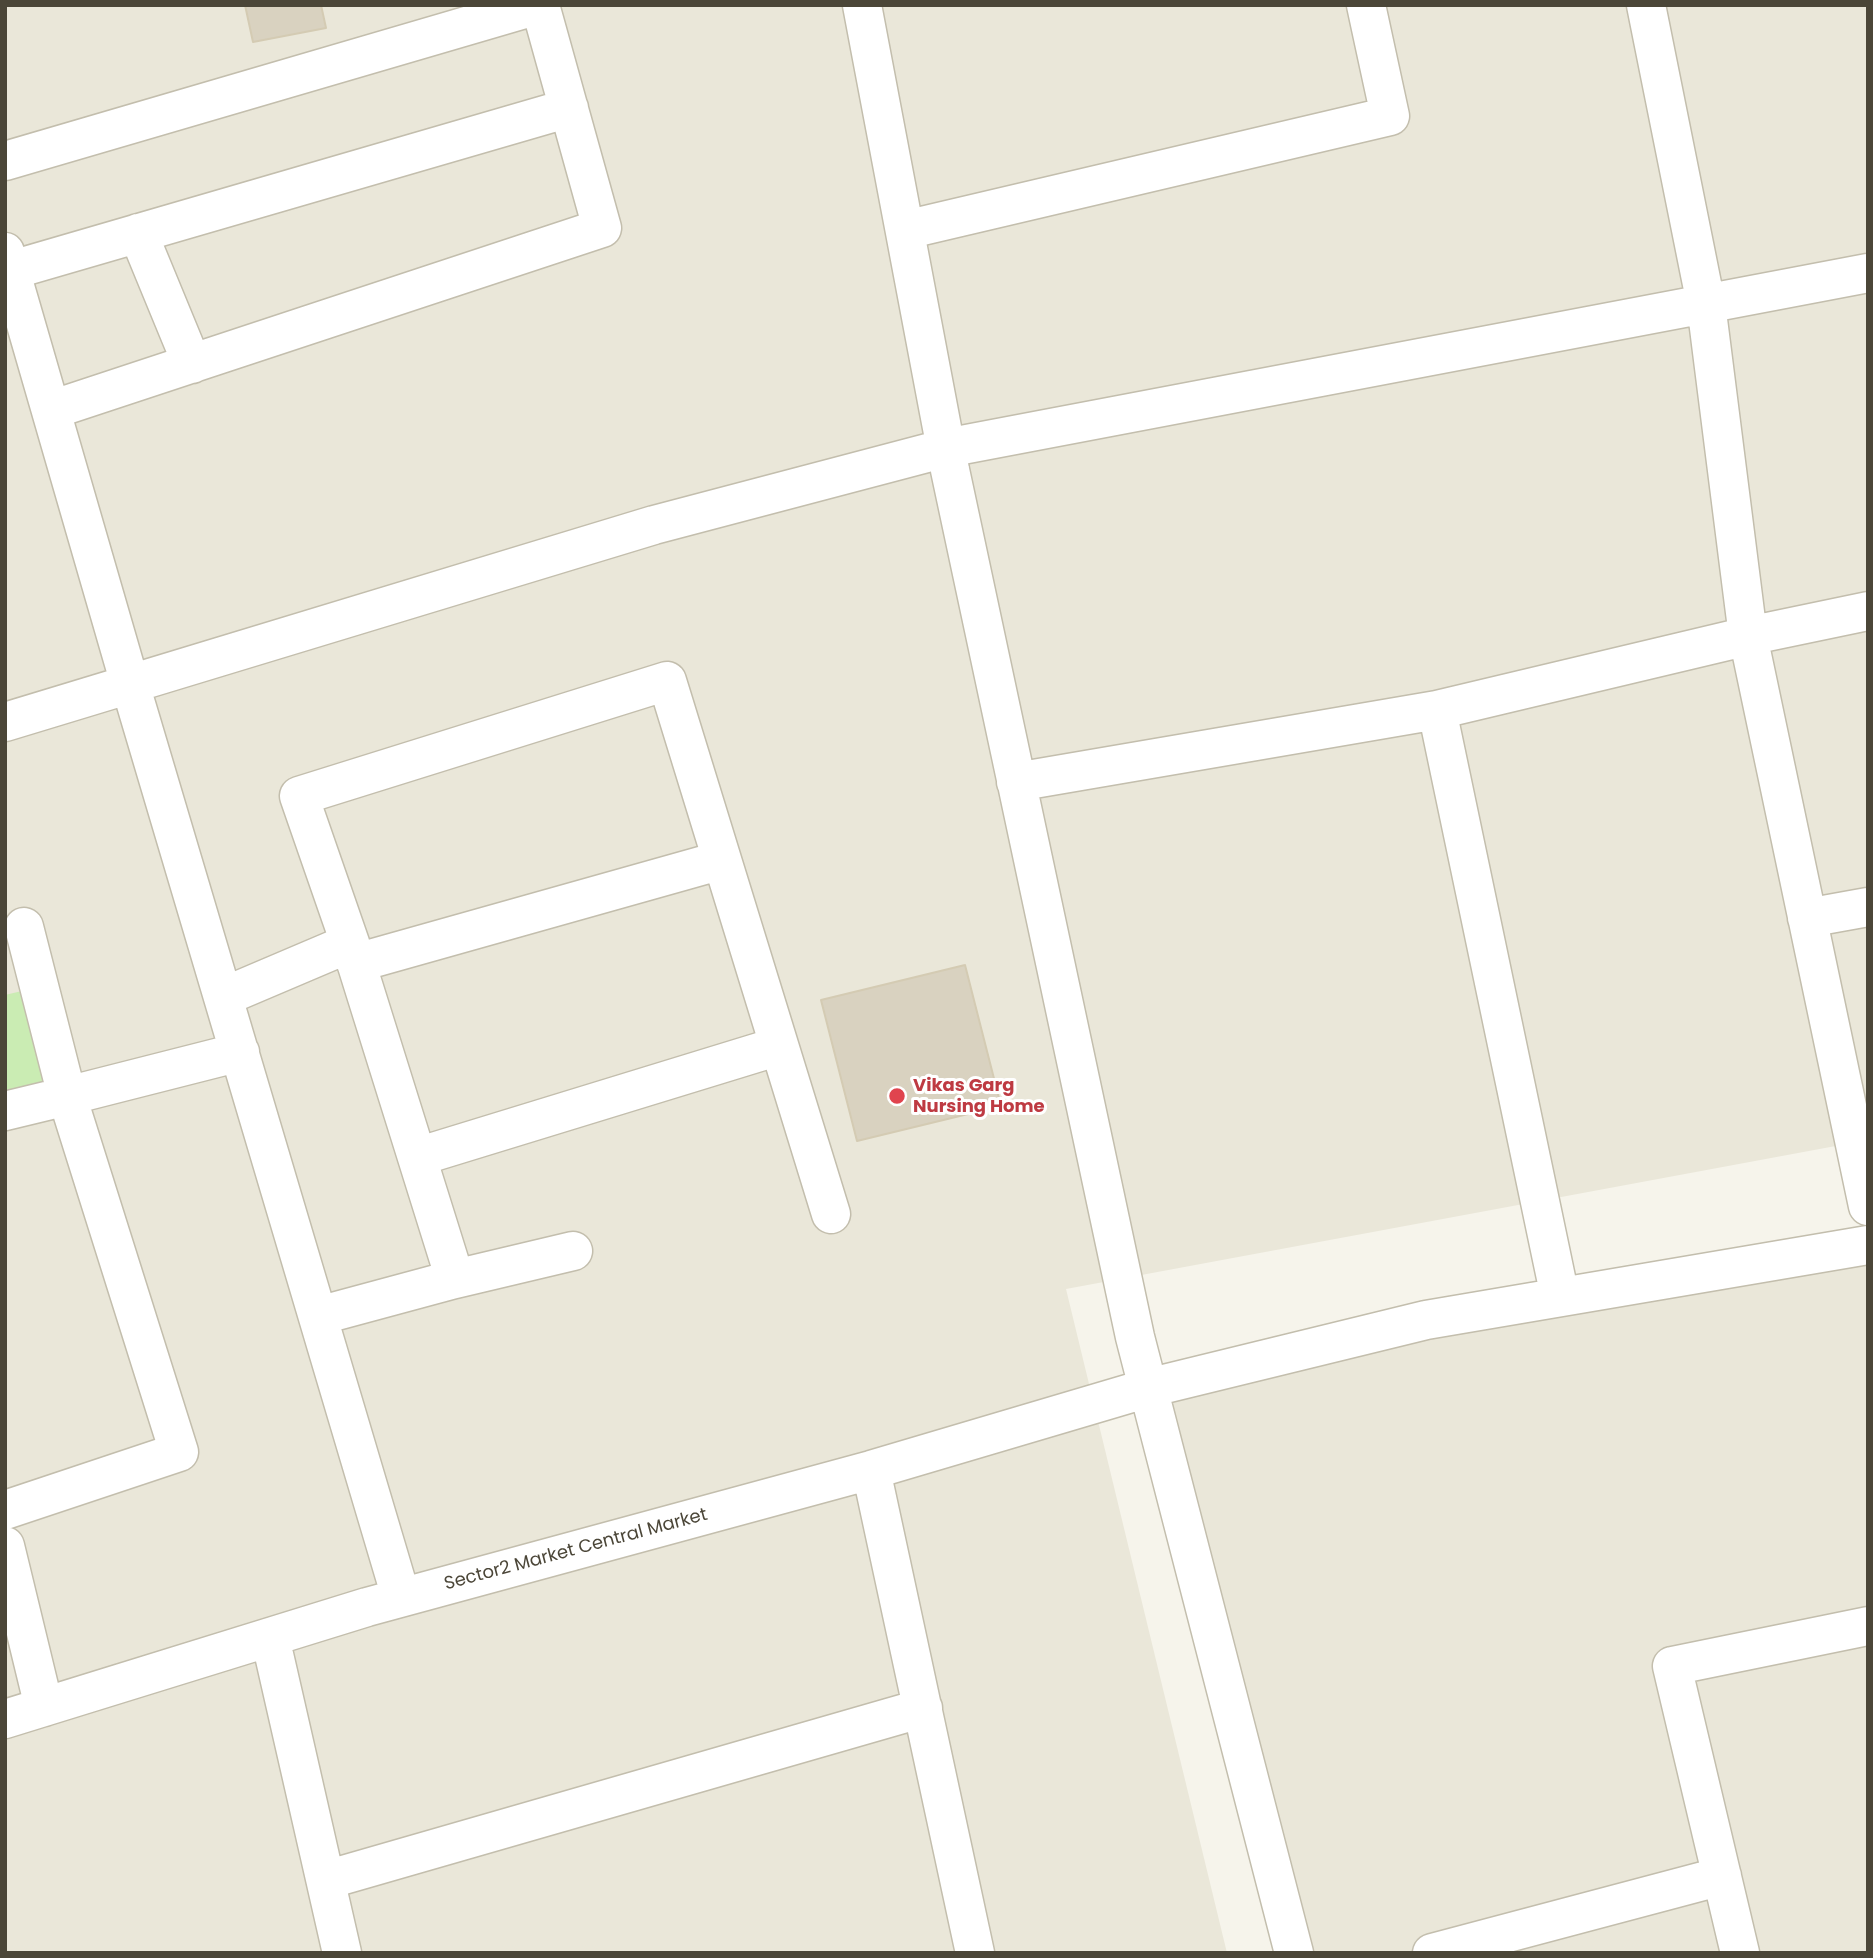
<!DOCTYPE html>
<style>
body{margin:0}
#map{position:relative;width:1873px;height:1958px;overflow:hidden;background:#f6f4eb;font-family:Poppins,sans-serif}
canvas{display:block}
.frame{position:absolute;inset:0;border:7px solid #4b4638;pointer-events:none}
</style>
<div id="map">
<canvas width="1873" height="1958"></canvas>
<div class="frame"></div>
</div>
<script>
const ctx = document.querySelector('canvas').getContext('2d');
ctx.lineJoin = 'round';
function paint(path, color) { ctx.fillStyle = color; ctx.fill(path, 'evenodd'); }
const shape = rows => new Path2D(rows.map(r => 'M' + r).join(''));
function trace(path, color, width, dash) { ctx.strokeStyle = color; ctx.lineWidth = width; ctx.lineCap = dash ? 'butt' : 'round'; ctx.setLineDash(dash || []); ctx.stroke(path); }
function write(font, color, halo, rows, align = 'center') {
  ctx.font = font + ' Poppins,sans-serif'; ctx.lineWidth = 6; ctx.setLineDash([]); ctx.textBaseline = 'middle'; ctx.strokeStyle = halo; ctx.fillStyle = color; for (const [text, x, y, turn = 0] of rows) {
    ctx.save(); ctx.translate(x, y); ctx.rotate((+turn || 0) * Math.PI / 180); ctx.textAlign = isNaN(turn) ? turn : align; if (halo) ctx.strokeText(text, 0, 0); ctx.fillText(text, 0, 0); ctx.restore();
  }
}
paint(shape([
 [5,5,1868,5,1868,1140,1066,1289,1227,1953,5,1953],
 [1868,1259,1868,1953,1291,1953,1148,1388]
]), '#eae7d9');
paint(shape([
 [26,990,45,1082,5,1093,5,995]
]), '#caecb3');
const building = shape([
 [245,5,321,5,326,28,253,42,245,5],
 [965,965,1001,1106,857,1141,821,1000,965,965]
]);
paint(building, '#d9d2c0');
trace(building, '#d4cbb3', 2);
const minor = shape([
 [862,5,950,470,1135,1337,1294,1953],
 [5,161,538,5],
 [905,230,1390,116,1366,5],
 [138,233,192,364],
 [5,252,130,684,401,1597],
 [5,272,569,108],
 [51,410,602,228,540,5],
 [1868,611,1748,636,1868,1206],
 [1437,710,1748,636,1706,304,1646,5],
 [5,722,654,525,946,448,1868,273],
 [1016,782,1437,710,1560,1297],
 [1807,918,1868,907],
 [24,927,67,1096,240,1052],
 [356,963,722,860],
 [223,997,350,943,299,796,667,681,831,1214],
 [5,1111,67,1096,179,1452,5,1510],
 [417,1157,779,1046],
 [455,1279,573,1251],
 [318,1316,455,1279,350,943],
 [871,1470,975,1953],
 [5,1546,44,1707],
 [270,1637,342,1953],
 [5,1719,367,1607,871,1470,1148,1388,1426,1320,1868,1245],
 [326,1880,923,1708],
 [1432,1953,1722,1876],
 [1740,1953,1672,1666,1868,1626]
]);
trace(minor, '#c3bead', 41);
trace(minor, '#fff', 38);
for (const [x, y, r, color] of [
 [897,1096,9,"#e0444e"]
]) { const dot = new Path2D(); dot.arc(x, y, r, 0, 2 * Math.PI); ctx.fillStyle = color; ctx.fill(dot); trace(dot, '#fff', 2.5); }
write('bold 18px', '#be3a42', '#fff', [
 ["Vikas Garg",913,1086],
 ["Nursing Home",913,1107]
], 'left');
write('18px', '#4b4638', '#fff', [
 ["Sector2 Market Central Market",576,1550,-15]
]);
</script>
